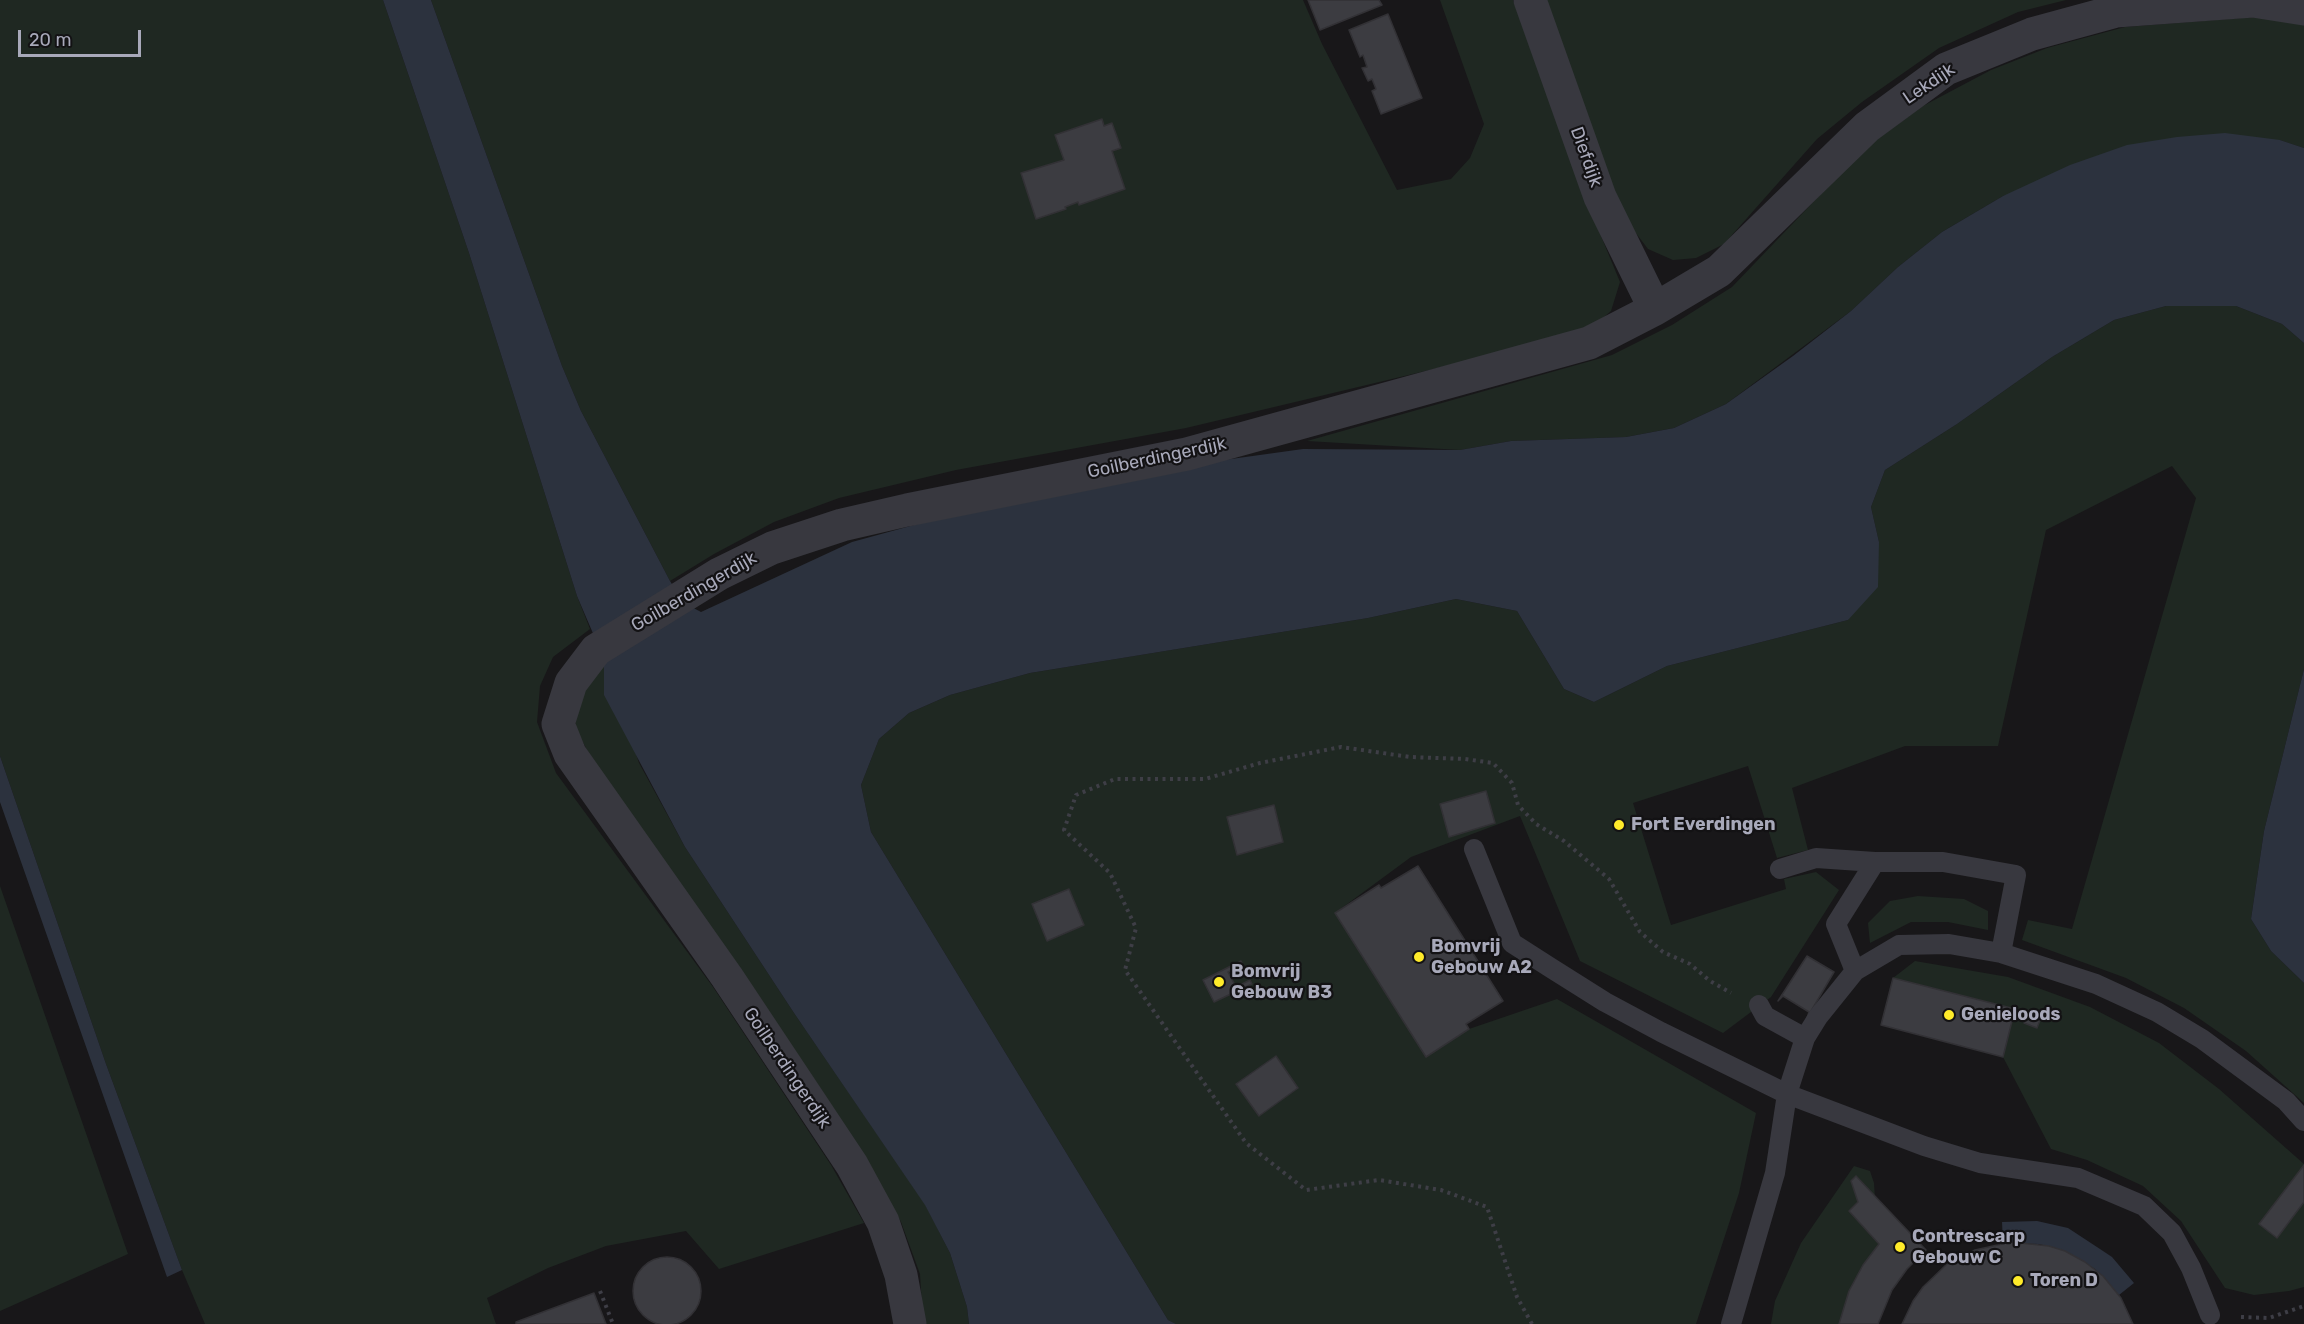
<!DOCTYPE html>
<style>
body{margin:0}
#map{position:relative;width:2304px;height:1324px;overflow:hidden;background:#181719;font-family:Rubik,sans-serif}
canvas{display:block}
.scale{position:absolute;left:18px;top:30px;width:123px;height:27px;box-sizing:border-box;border:3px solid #a8a9ba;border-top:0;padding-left:8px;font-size:18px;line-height:21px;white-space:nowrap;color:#a8a9ba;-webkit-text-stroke:4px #131214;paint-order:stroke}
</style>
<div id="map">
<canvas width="2304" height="1324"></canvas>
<div class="scale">20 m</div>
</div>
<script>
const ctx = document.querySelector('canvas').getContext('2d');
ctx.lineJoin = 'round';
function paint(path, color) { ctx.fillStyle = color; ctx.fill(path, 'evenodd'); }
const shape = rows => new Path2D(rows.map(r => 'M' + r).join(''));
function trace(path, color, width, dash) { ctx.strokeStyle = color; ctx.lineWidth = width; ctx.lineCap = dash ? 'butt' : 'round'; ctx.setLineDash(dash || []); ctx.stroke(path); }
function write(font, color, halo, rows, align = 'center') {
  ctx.font = font + ' Rubik,sans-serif'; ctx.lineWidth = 4.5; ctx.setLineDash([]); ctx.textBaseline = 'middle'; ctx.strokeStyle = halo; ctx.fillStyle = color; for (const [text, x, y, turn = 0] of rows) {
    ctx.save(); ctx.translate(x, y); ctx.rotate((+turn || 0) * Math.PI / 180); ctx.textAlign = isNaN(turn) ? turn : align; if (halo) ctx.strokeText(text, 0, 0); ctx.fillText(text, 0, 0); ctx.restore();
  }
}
paint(shape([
 [0,0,383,0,469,253,577,596,590,629,553,657,540,686,537,722,556,773,713,987,831,1165,864,1223,719,1269,686,1231,606,1246,548,1268,487,1298,496,1324,205,1324,182,1270,106,1064,0,756],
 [431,0,1303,0,1322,44,1397,190,1451,179,1470,158,1484,124,1440,0,1513,0,1587,202,1620,282,1611,311,1585,333,1186,428,956,470,839,498,774,522,714,554,670,581,581,411,562,366],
 [1546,0,2066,0,2018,12,1939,48,1862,102,1817,139,1724,244,1696,258,1673,260,1648,249,1629,224,1613,189],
 [2269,16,2304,21,2304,148,2280,140,2003,196,1942,232,1898,267,1851,311,1726,404,1674,428,1626,437,1511,441,1460,450,1307,441,1612,355,1672,325,1732,287,1864,149,1923,106,1991,70,2047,48,2125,27],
 [2166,306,2236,306,2282,324,2304,343,2304,669,2264,831,2251,919,2271,951,2304,983,2304,1103,2246,1051,2184,1008,2126,978,2022,940,2028,920,2072,929,2196,498,2172,466,2046,530,1998,746,1905,746,1792,788,1808,850,1777,858,1748,766,1633,803,1671,925,1786,889,1784,879,1816,872,1839,890,1771,997,1723,1033,1580,961,1520,816,1411,857,1335,913,1426,1056,1469,1029,1557,999,1756,1113,1739,1193,1696,1324,1176,1324,1168,1320,871,832,861,785,879,739,909,713,950,695,1030,673,1368,618,1456,599,1517,611,1564,689,1594,702,1667,666,1848,620,1879,542,1871,507,1885,470,1957,424,2052,357,2114,320],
 [1486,791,1495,823,1449,837,1441,804],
 [1274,805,1283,842,1237,855,1227,817],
 [1069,889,1084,925,1048,941,1032,904],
 [1241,961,1243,965,1228,972,1236,987,1250,980,1252,984,1214,1002,1203,980],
 [1276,1057,1298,1088,1259,1116,1236,1084],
 [604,659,639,763,685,847,794,1013,925,1204,950,1253,967,1307,969,1324,923,1324,920,1274,901,1222,869,1165,598,770,575,728,579,692],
 [0,886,128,1254,0,1311],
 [1918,896,1964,899,1988,911,1988,930,1948,922,1911,922,1870,943,1868,923,1890,901],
 [1915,961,2008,977,2090,1007,2159,1043,2219,1089,2304,1164,2304,1287,2289,1291,2254,1295,2225,1288,2181,1221,2143,1186,2087,1160,2051,1149,2003,1057,2015,1009,1893,978],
 [1854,1166,1870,1171,1874,1183,1875,1199,1907,1268,1890,1290,1877,1324,1771,1324,1775,1301,1801,1243]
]), '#1f2822');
paint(shape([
 [383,0,431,0,562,366,581,411,670,581,684,603,701,612,852,542,965,511,1195,464,1303,449,1460,450,1511,441,1626,437,1674,428,1726,404,1793,356,1851,311,1898,267,1942,232,2003,196,2070,165,2127,145,2177,137,2225,133,2280,140,2304,148,2304,343,2282,324,2236,306,2166,306,2114,320,2052,357,1957,424,1885,470,1871,507,1879,542,1878,587,1848,620,1667,666,1594,702,1564,689,1517,611,1456,599,1368,618,1030,673,950,695,909,713,879,739,861,785,871,832,1168,1320,1176,1324,969,1324,967,1307,950,1253,925,1205,794,1013,685,847,604,695,604,659,577,596,469,253],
 [2304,669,2304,983,2271,951,2251,919,2264,831],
 [0,756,106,1064,182,1270,167,1277,0,802],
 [2037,1221,2068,1228,2100,1249,2112,1257,2134,1283,2119,1295,2095,1269,2065,1251,2039,1244,2003,1243,2002,1222]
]), '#2c323e');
const building = shape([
 [1308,0,1379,0,1382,5,1320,30,1308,0],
 [1388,14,1422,98,1381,114,1372,91,1376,89,1372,79,1368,81,1362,68,1367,67,1363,55,1360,57,1349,30,1388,14],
 [1102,119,1104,126,1112,123,1121,148,1112,151,1125,189,1079,205,1078,202,1065,207,1066,209,1036,219,1021,173,1064,160,1055,135,1102,119],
 [1486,791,1495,823,1449,837,1440,804,1486,791],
 [1274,805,1283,842,1237,855,1227,817,1274,805],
 [1418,866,1503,1001,1466,1024,1469,1029,1426,1057,1335,913,1379,885,1381,888,1418,866],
 [1069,889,1084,925,1047,941,1032,904,1069,889],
 [1807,956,1834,972,1807,1018,1809,1012,1783,996,1778,1001,1807,956],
 [1241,961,1243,965,1228,972,1236,987,1250,980,1252,984,1214,1002,1203,980,1241,961],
 [1893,978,2015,1009,2003,1057,1881,1025,1893,978],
 [2029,1010,2042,1015,2037,1028,2024,1023,2029,1010],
 [1276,1056,1298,1088,1259,1116,1236,1084,1276,1056],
 [2304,1165,2304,1202,2277,1238,2259,1224,2304,1165],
 [1856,1176,1926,1250,1907,1269,1892,1290,1878,1324,1839,1324,1849,1291,1863,1265,1879,1244,1849,1211,1858,1202,1851,1181,1856,1176],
 [2011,1242,2049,1246,2065,1251,2085,1262,2103,1276,2121,1298,2133,1324,1902,1324,1913,1301,1923,1287,1947,1264,1975,1250,2011,1242],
 '633 1291a34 34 0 1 1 68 0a34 34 0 1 1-68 0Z',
 [594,1293,606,1324,516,1324,516,1322,594,1293]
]);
paint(building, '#3c3c41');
trace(building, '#323135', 1.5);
trace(shape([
 [600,1291,613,1324],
 [2241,1317,2269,1318,2304,1306],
 [1532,1324,1517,1297,1487,1207,1441,1190,1379,1180,1306,1190,1246,1143,1125,970,1136,928,1110,873,1064,830,1076,795,1115,779,1205,779,1260,763,1341,747,1410,757,1465,759,1493,763,1512,783,1518,805,1536,824,1564,841,1609,879,1640,932,1663,952,1690,964,1710,981,1731,993]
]), '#3e3e46', 4, [3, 4.5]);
trace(shape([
 [1474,849,1512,943,1551,968,1605,1002,1661,1032,1787,1094,1924,1146,1980,1163,2078,1178,2144,1206,2172,1233,2191,1268,2210,1315],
 [1780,869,1816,858,1875,862,1943,862,2016,875,2001,953],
 [1855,971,1836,924,1875,862],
 [1759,1005,1765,1016,1805,1038],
 [1731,1324,1775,1173,1787,1094,1805,1038,1818,1017,1855,971,1899,945,1949,944,2001,953,2096,984,2157,1012,2202,1039,2286,1101,2304,1121]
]), '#38383f', 20);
trace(shape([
 [1530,0,1600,197,1655,309],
 [910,1324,901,1275,883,1222,852,1165,727,977,570,754,558,724,571,683,596,650,719,574,772,548,842,525,907,510,1187,454,1589,343,1655,309,1719,271,1867,127,1946,69,2032,34,2116,11,2253,1,2304,9]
]), '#38383f', 33);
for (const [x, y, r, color] of [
 [1619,825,6,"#ffeb2a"],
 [1419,957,6,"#ffeb2a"],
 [1219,982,6,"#ffeb2a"],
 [1949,1015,6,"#ffeb2a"],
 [1900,1247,6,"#ffeb2a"],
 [2018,1281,6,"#ffeb2a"]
]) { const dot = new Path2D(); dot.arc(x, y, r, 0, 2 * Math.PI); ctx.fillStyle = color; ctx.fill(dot); trace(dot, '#131214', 2); }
write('18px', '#a8a9ba', '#131214', [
 ["Lekdijk",1929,84,-34],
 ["Diefdijk",1586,157,70],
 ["Goilberdingerdijk",1157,458,-12],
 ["Goilberdingerdijk",694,592,-30],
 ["Goilberdingerdijk",787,1068,56]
]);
write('bold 18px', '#a8a9ba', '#131214', [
 ["Fort Everdingen",1631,825],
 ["Bomvrij",1431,947],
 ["Gebouw A2",1431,968],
 ["Bomvrij",1231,972],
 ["Gebouw B3",1231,993],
 ["Genieloods",1961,1015],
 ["Contrescarp",1912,1237],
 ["Gebouw C",1912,1258],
 ["Toren D",2030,1281]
], 'left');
</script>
